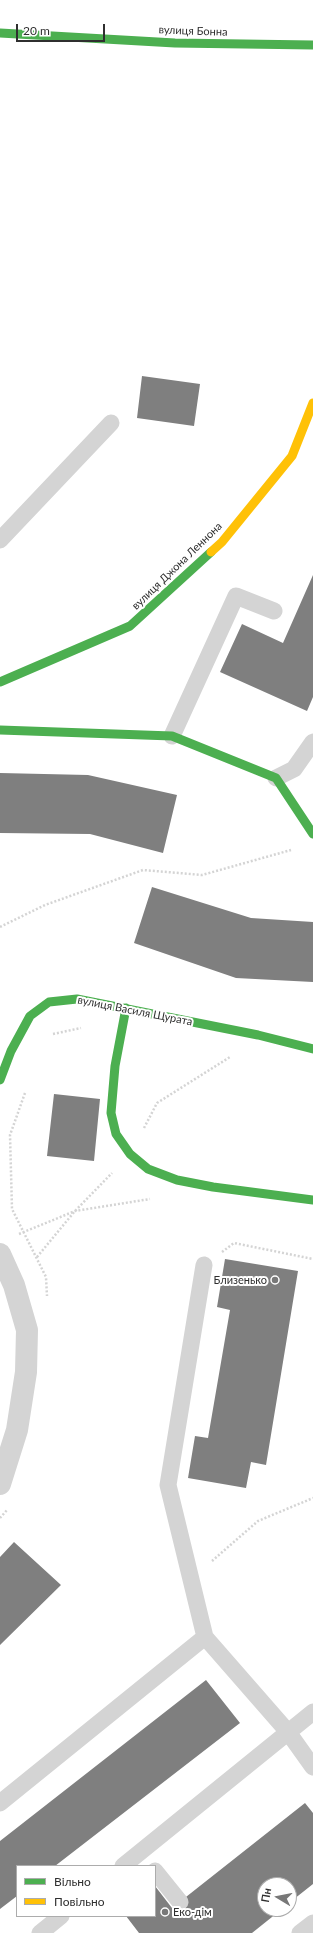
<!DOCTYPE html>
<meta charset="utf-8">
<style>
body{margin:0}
#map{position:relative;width:313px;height:1933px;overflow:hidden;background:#fff;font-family:Lato,sans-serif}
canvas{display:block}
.legend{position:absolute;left:16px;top:1865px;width:140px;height:52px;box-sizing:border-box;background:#fff;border:1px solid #acacac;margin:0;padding:5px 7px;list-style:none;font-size:12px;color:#2f2f2f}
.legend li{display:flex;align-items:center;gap:8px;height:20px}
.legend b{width:20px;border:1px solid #acacac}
.north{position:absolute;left:257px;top:1877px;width:40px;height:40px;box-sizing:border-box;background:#fff;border:1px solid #acacac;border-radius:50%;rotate:280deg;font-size:11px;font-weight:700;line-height:16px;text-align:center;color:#2f2f2f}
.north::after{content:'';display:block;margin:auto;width:14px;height:18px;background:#787878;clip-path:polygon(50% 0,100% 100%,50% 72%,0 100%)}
.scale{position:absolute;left:16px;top:24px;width:89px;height:18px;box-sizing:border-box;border:2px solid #2f2f2f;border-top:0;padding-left:5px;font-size:12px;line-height:14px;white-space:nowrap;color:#2f2f2f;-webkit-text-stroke:3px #fff;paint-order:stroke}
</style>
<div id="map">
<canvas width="313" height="1933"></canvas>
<ul class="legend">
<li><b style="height:5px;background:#4caf50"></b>Вільно</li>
<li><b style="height:5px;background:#ffc107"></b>Повільно</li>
</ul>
<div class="north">Пн</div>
<div class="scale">20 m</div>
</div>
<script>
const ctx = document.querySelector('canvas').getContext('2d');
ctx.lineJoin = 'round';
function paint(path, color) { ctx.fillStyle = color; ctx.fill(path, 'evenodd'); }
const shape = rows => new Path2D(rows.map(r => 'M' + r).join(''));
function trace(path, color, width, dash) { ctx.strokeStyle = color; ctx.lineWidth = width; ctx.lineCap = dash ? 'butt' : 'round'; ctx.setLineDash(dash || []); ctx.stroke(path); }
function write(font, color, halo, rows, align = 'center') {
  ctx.font = font + ' Lato,sans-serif'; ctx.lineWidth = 4; ctx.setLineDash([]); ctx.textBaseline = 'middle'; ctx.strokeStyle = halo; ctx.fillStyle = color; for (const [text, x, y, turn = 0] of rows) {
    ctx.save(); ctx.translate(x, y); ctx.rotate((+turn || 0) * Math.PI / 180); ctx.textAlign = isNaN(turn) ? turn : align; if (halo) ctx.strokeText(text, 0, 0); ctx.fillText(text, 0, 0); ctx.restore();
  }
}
paint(shape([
 [142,376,200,384,194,426,137,418],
 [313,575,313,697,307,711,220,672,242,624,283,643],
 [0,773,88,775,177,795,163,853,90,834,0,833],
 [152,887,251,918,313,922,313,982,236,978,134,943],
 [54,1094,100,1099,94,1161,47,1156],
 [225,1259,298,1271,266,1465,251,1462,246,1488,188,1478,195,1436,208,1438,230,1310,217,1307],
 [14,1542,61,1585,0,1645,0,1557],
 [206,1680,240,1723,55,1866,17,1866,17,1896,0,1909,0,1841],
 [305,1803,313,1813,313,1884,289,1903,289,1885,265,1885,265,1909,282,1909,252,1933,139,1933,126,1916,155,1916,155,1886,172,1908]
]), '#7f7f7f');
trace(shape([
 [0,927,45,905,143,870,202,875,291,850],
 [53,1034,81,1028],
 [25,1093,10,1135,12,1209,46,1277,47,1296],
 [144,1128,157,1103,230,1057],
 [19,1234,75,1211,150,1199],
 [222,1252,234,1243,313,1259],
 [37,1257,75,1211,112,1173],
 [0,1518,7,1510],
 [212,1561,258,1521,313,1498]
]), '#d4d4d4', 2.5, [2, 2]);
trace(shape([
 [0,540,111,423],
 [172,736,236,596,274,611],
 [276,778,294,769,313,742],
 [204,1265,168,1485,205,1637,288,1732,313,1767],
 [0,1803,205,1637],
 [123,1866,313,1712],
 [155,1871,180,1902],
 [40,1933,61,1916],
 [300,1933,313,1923]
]), '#d4d4d4', 17);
trace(shape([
 [0,1254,14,1285,27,1330,26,1372,17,1430,0,1484]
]), '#d4d4d4', 22);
trace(shape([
 [0,33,175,43,313,45],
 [0,682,130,626,211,552],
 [0,730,172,736,276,778,313,834],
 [126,1008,115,1066,111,1113,116,1134,130,1154,148,1169,177,1180,213,1187,313,1200],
 [0,1080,11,1051,30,1016,49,1002,77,999,258,1035,313,1049]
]), '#4caf50', 9);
trace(shape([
 [211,552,222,542,292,456,313,403]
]), '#ffc107', 9);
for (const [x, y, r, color] of [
 [275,1280,4,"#787878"],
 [165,1912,4,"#787878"]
]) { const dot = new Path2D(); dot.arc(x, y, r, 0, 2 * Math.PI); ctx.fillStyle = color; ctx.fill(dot); trace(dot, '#fff', 1.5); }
write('11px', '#2f2f2f', '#fff', [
 ["вулиця Бонна",193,31,2],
 ["вулиця Джона Леннона",177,566,-44],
 ["вулиця Василя Щурата",135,1011,11]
]);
write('11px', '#2f2f2f', '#fff', [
 ["Близенько",267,1280],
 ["Еко-дім",173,1912,"left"]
], 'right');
</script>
